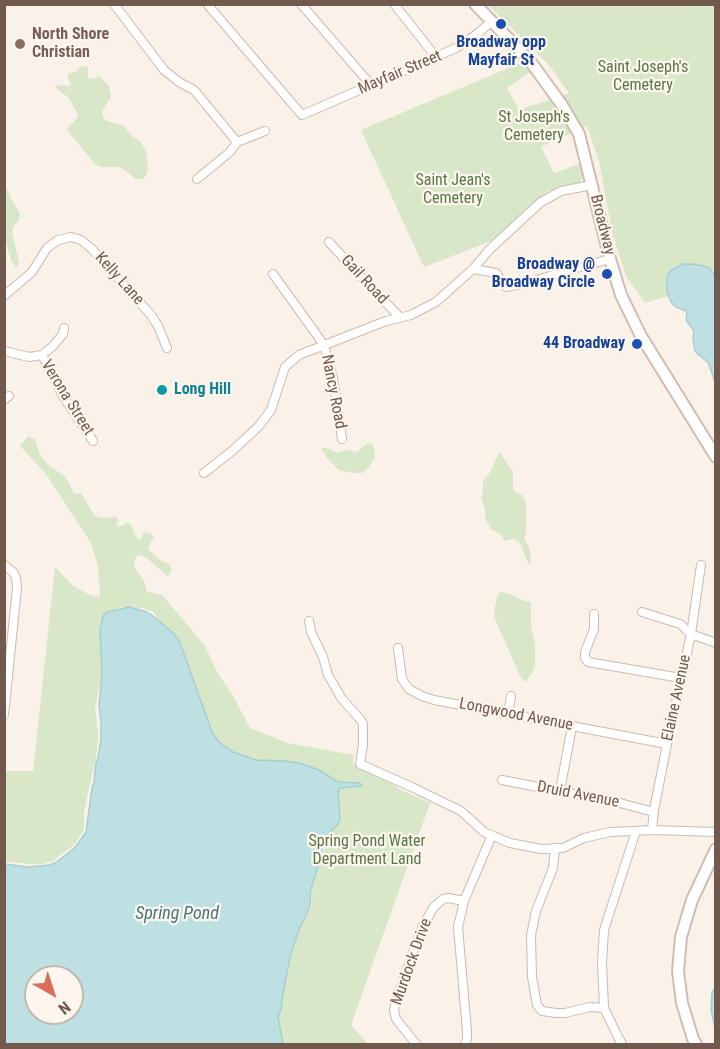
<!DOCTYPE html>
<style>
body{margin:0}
#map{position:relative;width:720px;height:1049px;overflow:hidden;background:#faf2e8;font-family:"Roboto Condensed",sans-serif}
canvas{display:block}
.frame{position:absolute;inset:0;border:6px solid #72594e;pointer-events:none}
.north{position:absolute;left:24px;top:965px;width:60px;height:60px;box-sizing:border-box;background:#fdf6ee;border:2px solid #c5b7ae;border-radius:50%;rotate:141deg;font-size:16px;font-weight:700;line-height:24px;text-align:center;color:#72594e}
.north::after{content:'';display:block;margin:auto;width:21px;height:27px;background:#d86d59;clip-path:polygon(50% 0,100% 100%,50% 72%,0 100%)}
</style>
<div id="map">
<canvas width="720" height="1049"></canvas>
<div class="frame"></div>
<div class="north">N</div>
</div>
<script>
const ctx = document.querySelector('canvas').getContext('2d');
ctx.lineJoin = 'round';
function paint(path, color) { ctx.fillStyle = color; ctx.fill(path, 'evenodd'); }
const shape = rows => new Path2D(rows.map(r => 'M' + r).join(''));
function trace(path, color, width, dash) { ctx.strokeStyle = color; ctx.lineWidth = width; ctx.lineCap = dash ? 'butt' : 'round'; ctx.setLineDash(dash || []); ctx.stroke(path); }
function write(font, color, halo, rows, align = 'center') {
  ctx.font = font + ' "Roboto Condensed",sans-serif'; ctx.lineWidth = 4.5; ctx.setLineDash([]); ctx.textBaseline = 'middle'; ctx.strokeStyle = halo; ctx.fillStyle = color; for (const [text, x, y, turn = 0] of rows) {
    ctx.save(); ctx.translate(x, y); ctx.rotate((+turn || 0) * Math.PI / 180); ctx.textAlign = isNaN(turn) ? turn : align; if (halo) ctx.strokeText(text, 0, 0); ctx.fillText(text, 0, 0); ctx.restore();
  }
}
paint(shape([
 [488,5,715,5,715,269,703,277,685,291,645,303,626,276,613,236,599,161,587,126,541,147,554,173,582,163,585,173,580,182,546,192,496,239,424,267,361,130,523,62,532,71,507,88,519,110,569,93,549,65],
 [84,66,87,66,88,68,88,78,92,79,98,77,100,77,108,85,110,91,111,97,102,111,103,117,107,121,123,125,132,136,141,142,146,151,148,168,147,174,143,179,136,179,120,167,102,167,95,164,80,146,67,130,68,128,78,117,78,114,68,97,57,89,54,85,70,86,71,84,67,77,68,74,75,72,80,67],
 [4,182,11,198,20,214,19,221,14,225,12,232,19,263,18,266,16,267,11,261,5,239],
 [28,436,35,439,39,453,46,463,64,476,68,481,73,492,76,494,81,493,95,516,102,518,117,517,118,520,116,525,118,527,128,523,131,524,134,534,140,540,143,534,146,532,151,534,154,537,148,547,150,551,161,561,169,564,172,570,168,576,165,574,148,559,140,555,137,555,135,559,134,566,144,581,147,592,162,595,205,646,217,672,232,694,250,728,287,743,354,755,353,765,370,768,401,790,430,803,351,1025,368,1044,280,1044,276,1012,285,973,290,961,296,935,312,898,313,877,324,850,328,832,243,765,214,737,206,718,200,696,178,639,161,624,156,615,152,611,142,608,122,607,109,611,105,616,104,663,95,708,98,735,97,752,84,812,84,830,75,844,53,861,43,864,27,864,5,861,5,771,33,771,55,567,72,585,88,594,100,597,98,566,91,543,46,474,21,447,20,443,23,443],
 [368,443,372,444,374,448,375,457,369,467,362,473,353,473,339,470,326,457,321,449,322,448,326,448,338,453,346,450,356,452],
 [499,452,513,472,513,485,514,491,522,495,526,503,526,533,524,538,530,549,531,565,527,561,521,545,518,541,512,539,505,541,500,534,491,529,485,518,485,509,481,497,483,493,483,481,491,471],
 [500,592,509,594,525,601,531,602,531,627,535,644,535,664,532,673,526,682,521,678,495,619,494,611,497,597]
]), '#d7e7c8');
const water = shape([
 [683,264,692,264,704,266,709,268,715,275,715,382,708,362,700,356,695,351,693,339,694,331,686,320,687,314,686,311,676,307,671,302,667,291,667,276,672,270,683,264],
 [129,607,147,612,153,616,172,632,179,640,212,732,218,741,233,752,256,760,285,761,299,763,319,770,338,782,360,783,362,786,340,788,338,792,340,819,338,824,327,836,323,845,319,863,311,889,310,904,307,913,298,932,290,957,283,993,281,1010,278,1017,283,1044,5,1044,5,864,28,867,49,865,55,863,71,851,77,845,86,832,92,788,94,782,96,762,98,758,101,739,101,721,99,706,102,673,100,631,103,616,107,612,129,607],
 [36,977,72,977,72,1013,36,1013,36,977],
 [715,987,715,1028,711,1010,712,993,715,987]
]);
paint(water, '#bee0e2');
trace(water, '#a6cfd3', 1.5);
const street = shape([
 [114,4,164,70,179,82,194,90,237,142],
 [207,4,302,115,456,48,477,34,492,21],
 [301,4,371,85],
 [394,4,436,57],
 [197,179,230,152,237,142,265,131],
 [329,242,373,290,400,317],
 [473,269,496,273,506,287,527,283,569,270,610,259],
 [273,274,324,345,333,378,342,439],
 [4,296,32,272,47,248,58,240,71,237,81,240,92,249,151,315,158,326,167,348],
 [4,351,29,357,42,355,63,396,93,441],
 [42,355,53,346,63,334,64,328],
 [4,400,9,396],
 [204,473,232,451,258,427,271,410,285,367,299,355,386,321,411,315,436,302,473,269,490,249,541,202,561,191,592,185],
 [4,565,13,572,16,577,17,588,4,715],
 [642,612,680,624,691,634,716,643],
 [594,614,594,629,585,652,585,658,588,662,681,678],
 [309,621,311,632,323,657,328,675,342,699,360,719,363,724,363,745,360,764,414,788,461,811,484,832,510,843,541,849,563,848,584,838,610,832,652,830,716,832],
 [398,648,402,679,409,689,422,696,434,700,667,744],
 [508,714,511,696],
 [502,780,620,803,654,812],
 [560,791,572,726],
 [652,830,654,810,667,744,691,634,701,565],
 [555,848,553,868,536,911,531,935,532,977,537,1005,542,1011,556,1013,565,1013,590,1007,604,1008],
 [416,1044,396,1019,394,1010,397,998,422,928,433,908,443,899,448,898,464,901],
 [465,1044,467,1039,467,1031,458,927,464,901,492,835],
 [622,1044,618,1037,604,1008,602,962,604,930,636,831]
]);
const secondary = shape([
 [475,4,530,61,562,105,579,134,610,259,621,295,641,336,716,457],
 [696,1044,693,1039,682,1003,678,971,681,937,692,900,716,849]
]);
trace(street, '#ccbaaf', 10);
trace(secondary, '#d0bcb0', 14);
trace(street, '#fff', 8);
trace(secondary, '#fff', 10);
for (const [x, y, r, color] of [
 [501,24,6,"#1a4fb4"],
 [20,44,6,"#8d6e63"],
 [607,274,6,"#1a4fb4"],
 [637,344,6,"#1a4fb4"],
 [162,390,6,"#0f9aa8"]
]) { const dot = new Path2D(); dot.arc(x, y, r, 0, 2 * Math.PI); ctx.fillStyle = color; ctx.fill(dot); trace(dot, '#fdf6ee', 2); }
write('bold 16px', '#785e54', '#fdf6ee', [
 ["North Shore",32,35],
 ["Christian",32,53]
], 'left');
write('bold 16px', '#164399', '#fdf6ee', [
 ["Broadway opp",501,43,"center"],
 ["Mayfair St",501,61,"center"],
 ["Broadway @",595,265],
 ["Broadway Circle",595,283],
 ["44 Broadway",625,344]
], 'right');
write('16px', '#597748', '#fdf6ee', [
 ["Saint Joseph's",643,68],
 ["Cemetery",643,86],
 ["St Joseph's",534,118],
 ["Cemetery",534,136],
 ["Saint Jean's",453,181],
 ["Cemetery",453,199],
 ["Spring Pond Water",367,842],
 ["Department Land",367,860]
]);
write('16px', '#72594e', '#fdf6ee', [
 ["Mayfair Street",400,73,-23],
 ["Broadway",602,225,76],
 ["Kelly Lane",119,279,48],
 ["Gail Road",364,280,47],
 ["Nancy Road",333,392,79],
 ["Verona Street",67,398,58],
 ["Elaine Avenue",677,698,-78],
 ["Longwood Avenue",516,715,11],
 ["Druid Avenue",578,795,11],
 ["Murdock Drive",412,962,-70]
]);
write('bold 16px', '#0d838f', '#fdf6ee', [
 ["Long Hill",174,390]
], 'left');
write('italic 18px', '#47777c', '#fdf6ee', [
 ["Spring Pond",177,914]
]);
</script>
